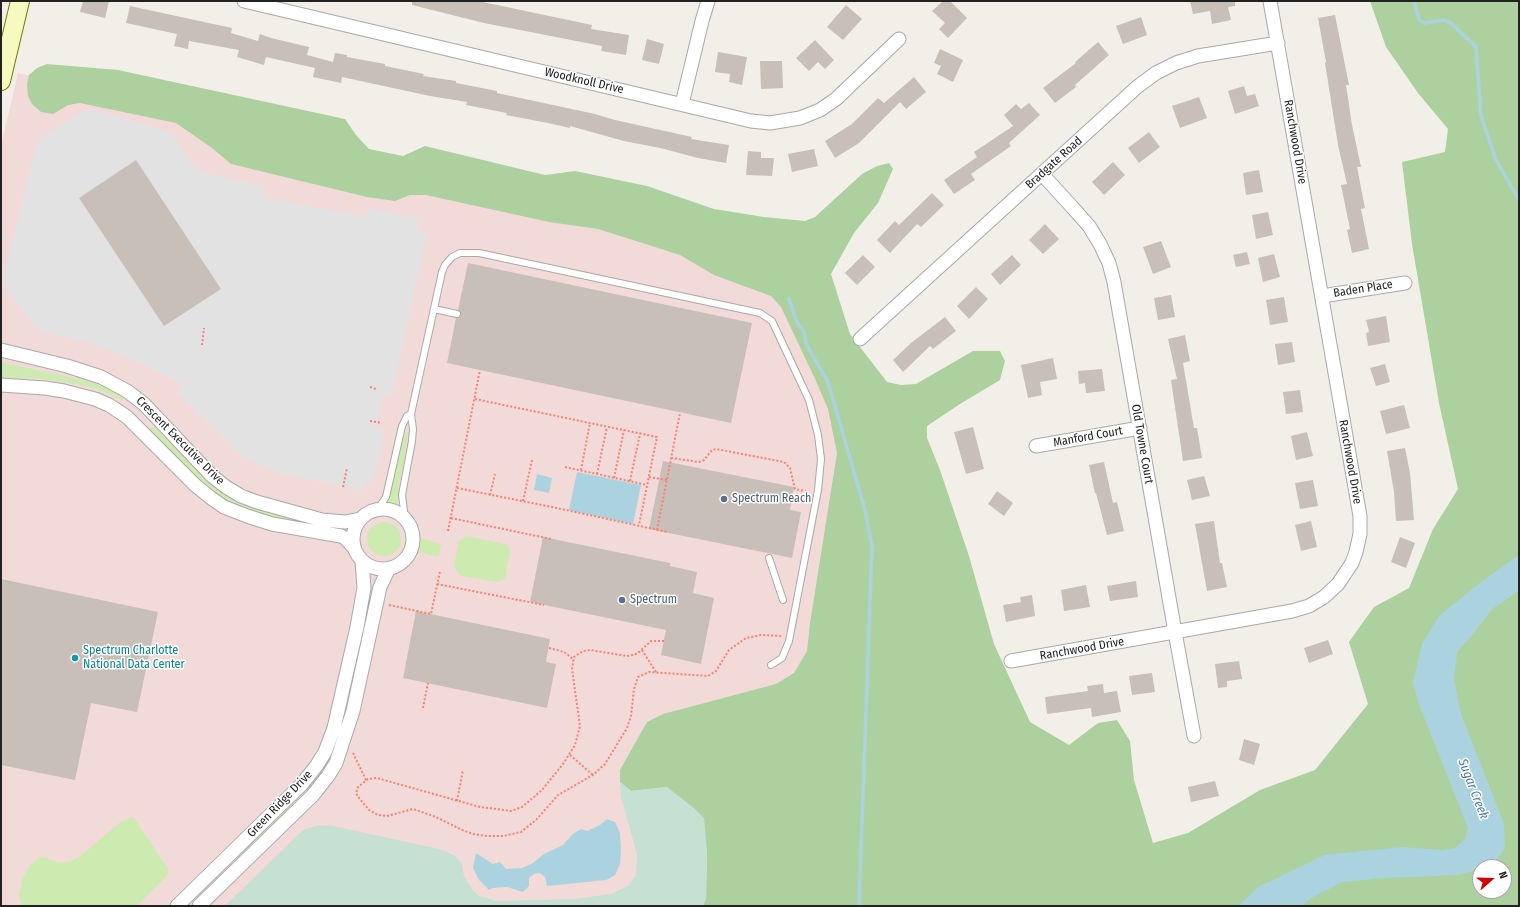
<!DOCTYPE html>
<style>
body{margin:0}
#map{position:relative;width:1520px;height:907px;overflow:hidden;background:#f2efe9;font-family:"Fira Sans Condensed",sans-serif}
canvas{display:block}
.frame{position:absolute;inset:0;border:2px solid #222;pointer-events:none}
.north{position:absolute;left:1472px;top:859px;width:40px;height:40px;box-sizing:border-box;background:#fff;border:1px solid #a7a7a7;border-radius:50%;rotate:70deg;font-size:11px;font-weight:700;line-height:16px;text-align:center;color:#222}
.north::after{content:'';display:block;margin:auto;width:14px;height:18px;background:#d40000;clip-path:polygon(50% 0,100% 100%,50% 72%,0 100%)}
</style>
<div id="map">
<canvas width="1520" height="907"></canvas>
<div class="frame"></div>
<div class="north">N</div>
</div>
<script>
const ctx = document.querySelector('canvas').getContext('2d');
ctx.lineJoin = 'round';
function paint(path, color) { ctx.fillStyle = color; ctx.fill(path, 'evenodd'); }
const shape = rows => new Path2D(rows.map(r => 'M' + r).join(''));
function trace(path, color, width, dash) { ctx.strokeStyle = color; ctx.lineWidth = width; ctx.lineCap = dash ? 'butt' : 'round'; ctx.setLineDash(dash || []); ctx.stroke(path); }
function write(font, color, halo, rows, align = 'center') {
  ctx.font = font + ' "Fira Sans Condensed",sans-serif'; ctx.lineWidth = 3; ctx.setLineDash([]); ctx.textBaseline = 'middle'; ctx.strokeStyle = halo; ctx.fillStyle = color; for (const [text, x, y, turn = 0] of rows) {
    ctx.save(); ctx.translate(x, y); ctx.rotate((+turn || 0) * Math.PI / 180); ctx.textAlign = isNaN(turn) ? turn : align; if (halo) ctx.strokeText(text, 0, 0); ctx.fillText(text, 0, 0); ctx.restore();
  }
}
paint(shape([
 [18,73,795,248,1116,906,1,906,1,146]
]), '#f2dad9');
paint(shape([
 [1,362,88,381,103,386,123,395,125,399,122,400,94,388,64,382,33,378,1,378],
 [152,427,154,427,202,476,215,487,230,497,330,527,331,528,292,523,247,510,223,499,203,484,192,474,151,432,150,428],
 [407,429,408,430,406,449,398,488,398,505,397,506,388,502,393,484,399,455],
 '367 539a17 17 0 1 1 34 0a17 17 0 1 1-34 0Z',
 [467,536,505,544,508,546,510,551,505,579,497,582,462,576,458,573,454,566,458,544,460,540],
 [420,538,441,544,439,557,418,552],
 [330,755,333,757,313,788,237,861,234,858],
 [131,817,134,818,168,869,167,875,165,878,137,906,21,906,19,896,22,879,31,864,38,858,45,857,60,863,72,861,84,853,119,823]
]), '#cdebb0');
paint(shape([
 [1370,1,1519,1,1519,906,703,906,706,898,707,852,667,787,631,791,620,782,620,770,647,722,663,714,776,684,794,673,807,651,810,623,837,453,828,409,816,381,781,307,771,296,714,275,680,255,598,229,549,222,426,195,410,195,395,201,367,197,231,164,212,148,176,123,80,103,68,105,53,114,41,112,32,104,28,96,27,84,29,75,37,68,47,64,118,70,345,119,356,135,369,149,403,156,425,146,545,175,575,171,647,186,714,209,764,217,805,221,815,217,862,174,877,166,889,163,893,169,878,203,854,233,831,274,850,334,887,382,901,385,916,384,973,351,1000,351,1005,361,1000,380,960,404,927,426,927,438,940,470,969,556,994,644,1030,722,1069,745,1098,723,1117,720,1130,741,1134,780,1153,843,1188,833,1260,790,1315,770,1368,704,1349,642,1374,607,1409,588,1433,529,1458,489,1439,403,1412,244,1402,162,1445,152,1448,129,1418,93,1386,47],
 [1480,867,1504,867,1504,891,1480,891]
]), '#add19e');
paint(shape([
 [620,782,631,791,667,787,694,808,704,818,707,852,706,898,703,906,225,906,303,830,319,825,333,826,439,849,454,855,462,864,464,876,472,889,479,896,497,901,575,899,611,894,628,886,636,875,637,854,621,797]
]), '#c6e0d4');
paint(shape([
 [92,109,160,129,172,134,190,162,206,173,264,186,262,197,365,217,368,208,419,219,418,230,427,232,392,396,383,394,376,428,385,430,373,483,364,482,363,491,279,473,261,467,242,456,177,393,183,386,181,384,159,372,95,344,42,332,30,322,7,288,4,274,36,147,42,137,80,113],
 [79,198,220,289,164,326]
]), '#e2e2e2');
paint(shape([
 [577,472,641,485,633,524,569,510],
 [537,474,552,478,549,493,534,490],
 [1519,555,1519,591,1492,609,1474,633,1457,652,1454,680,1461,714,1504,824,1505,848,1497,860,1483,867,1480,867,1480,869,1458,875,1384,878,1343,882,1313,897,1301,906,1238,906,1258,887,1325,855,1402,847,1442,850,1455,848,1465,839,1468,828,1418,702,1413,682,1422,644,1439,616,1481,582],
 [607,819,615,822,620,833,621,851,620,864,615,875,606,880,547,886,545,877,540,873,534,874,529,878,529,886,523,892,507,887,493,888,489,890,479,880,473,868,476,853,493,864,500,862,506,869,522,868,533,863,544,854,563,845,573,834,581,829,587,831,600,825]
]), '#aad3df');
trace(shape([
 [1414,1,1419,20,1425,23,1443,20,1451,23,1476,47,1481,116,1496,160,1519,200],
 [789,299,797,322,805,334,806,344,828,382,865,510,872,546,859,906]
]), '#aad3df', 3.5);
paint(shape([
 [83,1,109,1,105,18,80,12],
 [412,1,478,1,592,25,591,29,629,35,626,55,601,51,602,46,484,23,412,5],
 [943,1,950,1,967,18,948,38,939,29,945,23,932,11],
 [1190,1,1235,1,1235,6,1228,7,1231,20,1212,24,1210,11,1193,14],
 [846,5,862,19,843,40,827,27],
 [130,6,232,28,231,33,258,41,260,34,271,38,309,47,307,55,333,62,335,53,347,55,347,57,385,64,385,66,424,74,423,76,456,81,456,83,497,91,497,93,595,114,615,120,692,137,691,139,729,145,726,163,698,158,660,148,624,141,570,126,570,128,548,123,506,115,507,113,466,105,467,102,430,96,342,77,341,83,313,77,315,68,266,57,264,65,237,57,239,50,189,41,188,49,174,46,177,34,126,23],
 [1335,15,1349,85,1346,85,1352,125,1361,167,1357,167,1365,208,1361,209,1369,249,1352,253,1347,230,1350,229,1341,185,1347,184,1338,145,1325,63,1326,62,1318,18],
 [1141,17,1147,35,1123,44,1116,26],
 [647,39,664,44,659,64,642,60],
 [815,40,834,60,825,69,818,62,809,71,796,58],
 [1098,42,1109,55,1075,85,1076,87,1055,103,1043,88,1076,63,1075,62],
 [940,49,963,60,953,82,937,74,941,66,934,63],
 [718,52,747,57,742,85,729,82,730,74,715,72],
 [760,61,782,61,783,88,761,89],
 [914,77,926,92,906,109,900,102,859,143,835,158,825,141,852,124,878,98,884,103],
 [1244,86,1247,96,1255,94,1259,106,1235,114,1228,91],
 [1199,97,1207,118,1180,128,1172,106],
 [1029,103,1040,115,1009,143,1011,146,971,174,975,180,954,194,944,180,977,157,974,152,1013,126,1004,115,1016,104,1021,109],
 [1149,132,1160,147,1139,163,1128,148],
 [814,149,818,166,792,172,788,154],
 [748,151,761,152,761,158,774,158,772,176,746,175],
 [136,160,221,289,164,326,79,198],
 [1113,162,1125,175,1104,195,1092,182],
 [1259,170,1263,192,1246,195,1243,173],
 [932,193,944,205,921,227,917,224,890,253,877,240,895,221,899,225],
 [1268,212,1273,235,1256,239,1252,215],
 [1045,224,1059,239,1043,254,1029,240],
 [1161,241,1171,267,1153,274,1143,247],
 [1247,252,1250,264,1236,267,1233,255],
 [1274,254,1280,277,1263,282,1258,258],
 [863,255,875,267,857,285,845,273],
 [1012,255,1021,265,1000,285,991,274],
 [468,263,752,323,731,423,447,363,456,318,460,317,461,315,460,311,458,310],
 [976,287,988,299,969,319,957,306],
 [1171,295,1175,317,1158,320,1154,298],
 [1284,297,1288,322,1270,325,1266,300],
 [1386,316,1390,342,1368,346,1366,333,1369,332,1366,320],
 [945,317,956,331,933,349,930,346,903,372,893,360,911,343],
 [1185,335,1190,361,1183,363,1194,428,1197,428,1202,458,1183,461,1171,380,1177,379,1168,339],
 [1292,342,1295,362,1278,365,1275,344],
 [1053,358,1057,379,1040,382,1042,395,1028,398,1021,365],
 [1385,364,1390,382,1376,386,1370,368],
 [1102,369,1105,391,1086,393,1085,383,1079,384,1078,371],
 [1300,390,1303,412,1286,414,1283,392],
 [1404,405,1410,428,1386,434,1380,411],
 [973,427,984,469,966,474,954,432],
 [1307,432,1313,456,1296,460,1291,436],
 [1405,448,1410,473,1414,520,1396,521,1394,492,1387,451],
 [663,461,794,487,790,510,801,512,792,558,649,529],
 [1104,462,1113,503,1117,502,1124,531,1107,535,1096,493,1095,494,1089,465],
 [1204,476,1210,496,1192,500,1187,480],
 [1313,480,1318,506,1300,509,1295,483],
 [997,491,1013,503,1004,516,988,504],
 [1214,521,1220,563,1222,563,1227,587,1207,591,1195,524],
 [1311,521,1317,547,1301,551,1295,525],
 [543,537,670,563,670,566,697,572,693,593,714,598,701,664,661,655,666,630,530,602],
 [1400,537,1415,543,1406,568,1391,562],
 [1,579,158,612,137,712,91,703,75,780,1,765],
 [1136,581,1138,597,1110,601,1107,586],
 [1086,585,1090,607,1064,611,1061,590],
 [1032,595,1035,616,1006,622,1003,605,1021,602,1020,597],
 [416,611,550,639,546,662,556,664,547,708,403,678],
 [1328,640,1333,654,1309,663,1304,648],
 [1239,661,1242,679,1227,681,1227,687,1218,688,1215,664],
 [1152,673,1155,692,1132,695,1129,676],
 [1103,684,1104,693,1117,691,1121,712,1092,717,1091,708,1047,714,1045,697,1088,691,1087,686],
 [1244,739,1260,744,1254,765,1239,760],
 [1215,781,1219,796,1191,802,1188,787]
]), '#c7bfb8');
const service = shape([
 [434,309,457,314],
 [378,509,386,497,402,426,407,416,411,414],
 [405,519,402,495,412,441,413,429,411,414,442,272,445,265,452,257,460,253,479,253,760,313,772,321,809,400,818,435,821,459,818,490,789,641,782,658,771,665],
 [769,558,783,600]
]);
const minor = shape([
 [244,1,751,121,770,123,800,118,820,110,836,99,899,39],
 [682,104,702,21,708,1],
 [1042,174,1073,208,1089,226,1100,244,1109,263,1114,282,1175,632,1194,736],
 [1322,296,1405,283],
 [860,339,1137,87,1156,73,1176,63,1198,56,1278,43],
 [1,350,67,366,101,377,127,391,144,404,212,476,226,487,241,496,257,502,322,520,345,522,360,519],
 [1,385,45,388,64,391,95,399,109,405,127,417,195,485,211,498,224,507,247,516,272,524,341,536,345,538,354,548],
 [1036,446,1140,428],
 '353 539a30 30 0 1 1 60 0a30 30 0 1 1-60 0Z',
 [1011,661,1292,611,1309,606,1324,597,1338,584,1352,563,1356,552,1360,534,1360,516,1270,1],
 [177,906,302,784,317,765,325,752,334,728,357,627,364,588,362,561],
 [199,906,313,795,328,776,336,763,353,711,380,587,389,568]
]);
const secondary = shape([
 [1,81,20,1]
]);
trace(service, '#a9a9a9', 8);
trace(minor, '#a9a9a9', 15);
trace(secondary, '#707d05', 20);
trace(shape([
 [202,345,204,328],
 [370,387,376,389],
 [475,399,657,437,639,525],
 [370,421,382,423],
 [671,458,699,462,704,460,712,450,716,449,784,462,790,468,795,489,809,492],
 [565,467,647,485],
 [581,470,590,423],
 [597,474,607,427],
 [649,477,667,480],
 [614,478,624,430],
 [630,481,640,434],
 [343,487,347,468],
 [457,488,557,508,667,532],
 [490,495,495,474],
 [523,501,532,460],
 [451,518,551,539],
 [657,530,680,413],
 [448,531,480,370],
 [437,584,544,605],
 [389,605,431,614,440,571],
 [664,641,651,641,638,653,633,655,627,656,590,650,583,651,574,657,572,669,580,726,575,745,563,764,542,790,522,807,511,811,480,807,377,778,368,779,358,787,356,793,359,798,369,810,378,815,387,816,413,809,436,817,462,830,473,834,486,836,503,836,521,832,536,820,558,795,593,775,605,764,627,728,631,716,634,689,638,677,649,672,708,676,716,671,729,650,746,638,761,635,781,636],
 [549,648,564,652,573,659],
 [642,650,656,672],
 [423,708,428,683],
 [353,753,366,780],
 [570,755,593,775],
 [457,801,463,770]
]), '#fa8072', 2, [2, 2]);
trace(service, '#fff', 6);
trace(minor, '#fff', 13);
trace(secondary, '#f7fabf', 18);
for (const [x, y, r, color] of [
 [724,499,4,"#5c6f8a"],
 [622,600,4,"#5c6f8a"],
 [75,658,4,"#0f9aa8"]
]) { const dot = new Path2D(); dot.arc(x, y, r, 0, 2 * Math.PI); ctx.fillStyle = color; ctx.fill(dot); trace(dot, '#fff', 1.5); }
write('12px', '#222', '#fff', [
 ["Woodknoll Drive",584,81,13],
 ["Ranchwood Drive",1295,142,80],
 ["Bradgate Road",1054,163,-42],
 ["Baden Place",1363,289,-9],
 ["Manford Court",1088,437,-10],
 ["Crescent Executive Drive",180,441,45],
 ["Old Towne Court",1142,444,80],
 ["Ranchwood Drive",1350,462,80],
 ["Ranchwood Drive",1082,649,-10],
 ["Green Ridge Drive",280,804,-46]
]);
write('12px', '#4e5e75', '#fff', [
 ["Spectrum Reach",732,499],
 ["Spectrum",630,600]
], 'left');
write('12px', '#0d838f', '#fff', [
 ["Spectrum Charlotte",83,651],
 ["National Data Center",83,665]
], 'left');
write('italic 13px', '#4a7aab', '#fff', [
 ["Sugar Creek",1473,789,69]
]);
</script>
